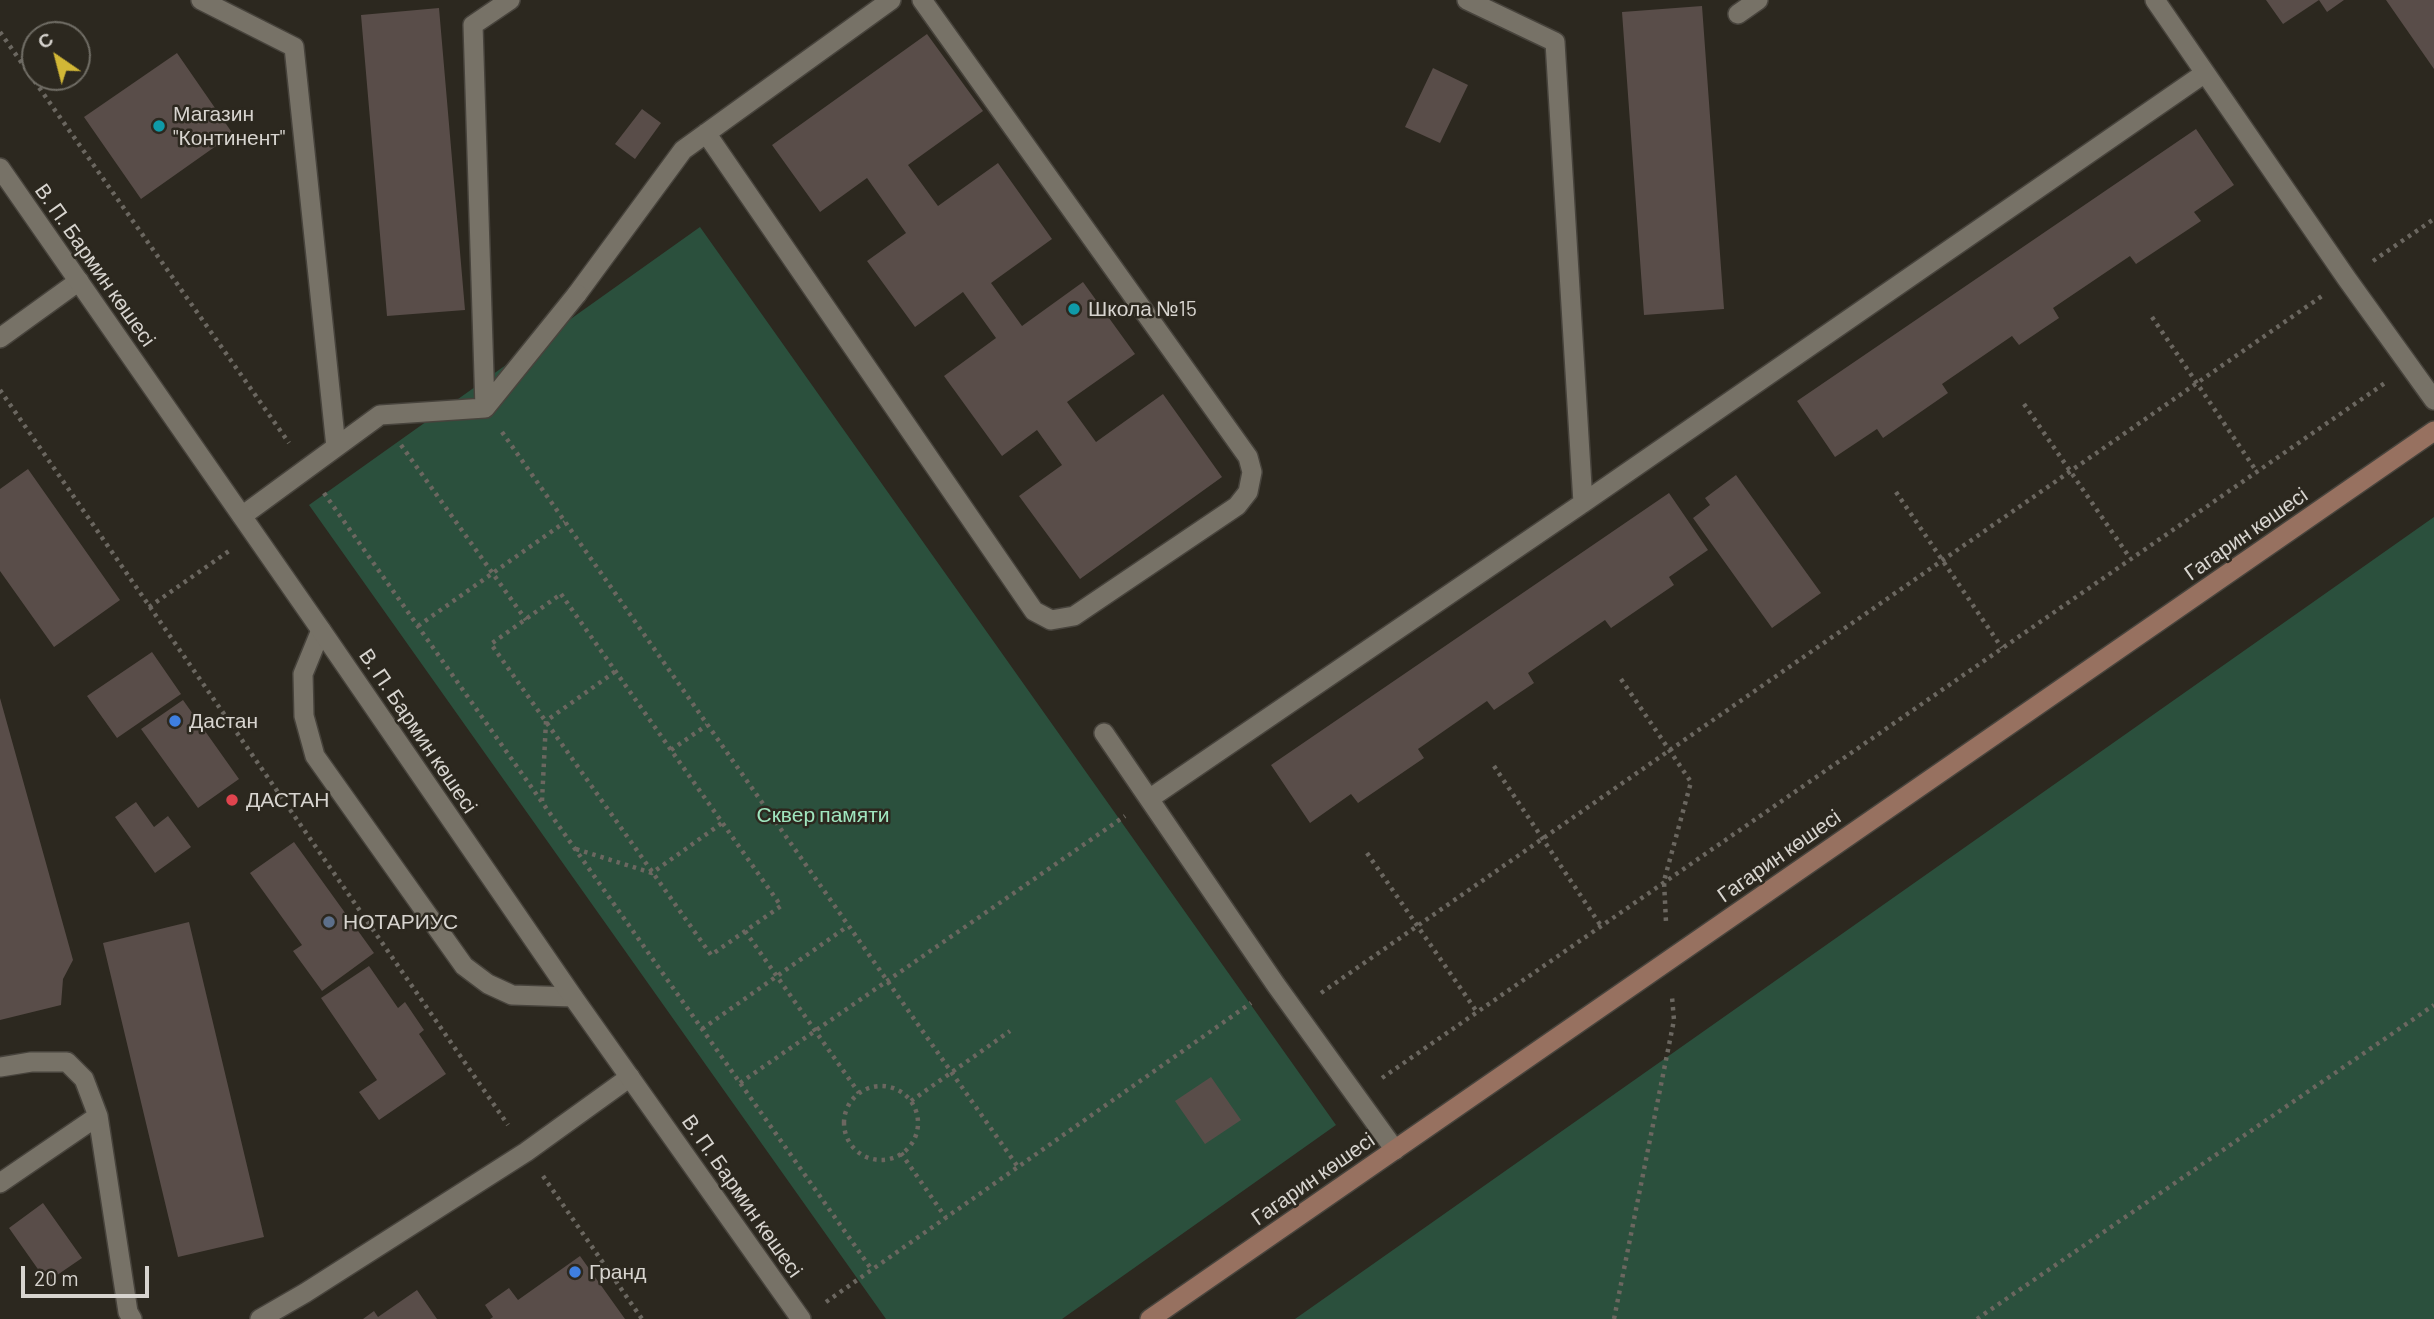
<!DOCTYPE html>
<meta charset="utf-8">
<style>
body{margin:0}
#map{position:relative;width:2434px;height:1319px;overflow:hidden;background:#2c281f;font-family:Barlow,sans-serif}
canvas{display:block}
.north{position:absolute;left:21px;top:21px;width:70px;height:70px;box-sizing:border-box;background:#2c281f;border:2px solid #706d65;border-radius:50%;rotate:325deg;font-size:19px;font-weight:700;line-height:28px;text-align:center;color:#d7d4cf}
.north::after{content:'';display:block;margin:auto;width:24px;height:32px;background:#d2b736;clip-path:polygon(50% 0,100% 100%,50% 72%,0 100%)}
.scale{position:absolute;left:21px;top:1266px;width:128px;height:32px;box-sizing:border-box;border:4px solid #d7d4cf;border-top:0;padding-left:9px;font-size:21px;line-height:24px;white-space:nowrap;color:#d7d4cf;-webkit-text-stroke:5px #2c281f;paint-order:stroke}
</style>
<div id="map">
<canvas width="2434" height="1319"></canvas>
<div class="north">С</div>
<div class="scale">20 m</div>
</div>
<script>
const ctx = document.querySelector('canvas').getContext('2d');
ctx.lineJoin = 'round';
function paint(path, color) { ctx.fillStyle = color; ctx.fill(path, 'evenodd'); }
const shape = rows => new Path2D(rows.map(r => 'M' + r).join(''));
function trace(path, color, width, dash) { ctx.strokeStyle = color; ctx.lineWidth = width; ctx.lineCap = dash ? 'butt' : 'round'; ctx.setLineDash(dash || []); ctx.stroke(path); }
function write(font, color, halo, rows, align = 'center') {
  ctx.font = font + ' Barlow,sans-serif'; ctx.lineWidth = 5; ctx.setLineDash([]); ctx.textBaseline = 'middle'; ctx.strokeStyle = halo; ctx.fillStyle = color; for (const [text, x, y, turn = 0] of rows) {
    ctx.save(); ctx.translate(x, y); ctx.rotate((+turn || 0) * Math.PI / 180); ctx.textAlign = isNaN(turn) ? turn : align; if (halo) ctx.strokeText(text, 0, 0); ctx.fillText(text, 0, 0); ctx.restore();
  }
}
paint(shape([
 [700,227,1336,1125,1062,1319,886,1319,309,505],
 [2434,517,2434,1319,1295,1319]
]), '#2b503d');
paint(shape([
 [2266,0,2319,0,2283,24],
 [2319,0,2344,0,2327,12],
 [2386,0,2434,0,2434,69],
 [1702,6,1724,309,1644,315,1622,12],
 [439,8,465,310,387,316,361,15],
 [927,34,983,111,908,165,938,206,998,163,1052,239,991,283,1022,326,1083,282,1135,354,1067,402,1096,442,1163,394,1222,477,1080,579,1019,496,1062,465,1037,430,1002,456,944,376,996,338,963,292,915,327,867,261,906,233,867,178,820,212,772,145],
 [177,53,233,134,141,199,84,117],
 [1433,68,1468,85,1440,143,1405,127],
 [642,109,661,123,635,159,615,144],
 [2196,129,2234,185,2194,212,2201,221,2136,264,2130,256,2053,308,2059,318,2019,345,2012,336,1942,384,1948,393,1883,438,1877,429,1835,457,1797,401],
 [28,469,120,600,54,647,0,571,0,489],
 [1736,475,1821,593,1772,628,1693,518,1710,505,1705,498],
 [1669,493,1708,550,1669,577,1674,585,1611,628,1605,620,1528,673,1534,683,1494,710,1487,701,1418,749,1424,758,1358,803,1351,794,1310,823,1271,765],
 [152,652,181,694,117,738,87,696],
 [0,698,73,960,63,979,61,1005,0,1020],
 [183,700,239,779,198,808,141,729],
 [136,802,154,827,168,816,191,847,155,873,115,817],
 [294,842,374,953,322,991,293,951,302,945,250,873],
 [189,922,264,1237,178,1257,103,943],
 [369,966,398,1008,405,1002,424,1030,419,1034,446,1074,379,1120,359,1092,377,1080,321,998],
 [1211,1077,1241,1120,1205,1144,1175,1101],
 [43,1203,82,1258,47,1282,9,1228],
 [580,1256,625,1319,490,1319,493,1317,485,1305,509,1288,518,1300],
 [417,1290,437,1319,363,1319,374,1311,378,1317]
]), '#594d49');
const service = shape([
 [706,133,1034,611,1051,620,1074,616,1237,506,1248,492,1252,472,1248,457,922,0],
 [577,294,683,150,891,0],
 [321,630,303,674,304,716,315,756,464,966,488,984,512,995,573,997]
]);
const minor = shape([
 [201,0,294,47,336,447],
 [1467,0,1555,42,1583,503],
 [2155,0,2347,279,2434,400],
 [1738,14,1758,0],
 [0,338,79,281],
 [485,408,473,25,510,0],
 [242,516,380,415,485,408,577,294],
 [1104,733,1276,985,1395,1150],
 [1149,799,1583,503,2205,73],
 [0,1067,31,1062,67,1062,84,1079,98,1116,128,1312,132,1319],
 [0,1183,98,1116],
 [260,1319,305,1293,526,1152,630,1077]
]);
const tertiary = shape([
 [0,168,321,630,573,997,801,1319]
]);
const secondary = shape([
 [1150,1319,2434,431]
]);
trace(service, '#47433c', 22);
trace(minor, '#47433c', 22);
trace(tertiary, '#47433c', 22);
trace(secondary, '#47433c', 22);
trace(shape([
 [0,32,289,443],
 [2373,261,2434,219],
 [2152,317,2257,472],
 [0,390,508,1125],
 [2024,404,2130,558],
 [502,432,1018,1167],
 [401,445,526,620],
 [1896,492,2002,648],
 [324,493,872,1270],
 [561,594,781,906,711,955,491,644,561,594],
 [149,607,229,551],
 [418,626,565,522],
 [1621,679,1691,782,1664,881,1666,922],
 [671,750,707,725],
 [1494,766,1601,926],
 [542,801,546,721,616,671],
 [576,849,652,873,722,823],
 [1367,853,1477,1012],
 [745,931,859,1093],
 [1321,993,2322,296],
 [702,1029,848,926],
 [1382,1078,2385,383],
 [740,1083,1125,816],
 '844 1123a37 37 0 1 1 74 0a37 37 0 1 1-74 0Z',
 [911,1101,1010,1031],
 [901,1153,946,1218],
 [543,1176,642,1319],
 [826,1302,1251,1003],
 [1614,1319,1674,1020,1672,997],
 [1977,1319,2434,1005]
]), '#6b6760', 4.5, [3.5, 5]);
trace(service, '#777267', 19);
trace(minor, '#777267', 19);
trace(tertiary, '#777267', 19);
trace(secondary, '#977160', 19);
for (const [x, y, r, color] of [
 [159,126,7,"#0f9aa8"],
 [1074,309,7,"#0f9aa8"],
 [175,721,7,"#3f7fe0"],
 [232,800,7,"#e0444e"],
 [329,922,7,"#5c6f8a"],
 [575,1272,7,"#3f7fe0"]
]) { const dot = new Path2D(); dot.arc(x, y, r, 0, 2 * Math.PI); ctx.fillStyle = color; ctx.fill(dot); trace(dot, '#2c281f', 2.5); }
write('21px', '#d7d4cf', '#2c281f', [
 ["Магазин",173,114],
 ["\"Континент\"",173,138],
 ["Школа №15",1088,309],
 ["Дастан",189,721],
 ["ДАСТАН",246,800],
 ["НОТАРИУС",343,922],
 ["Гранд",589,1272]
], 'left');
write('21px', '#d7d4cf', '#2c281f', [
 ["В. П. Бармин көшесі",95,265,55],
 ["Гагарин көшесі",2246,534,-35],
 ["В. П. Бармин көшесі",418,731,56],
 ["Гагарин көшесі",1779,856,-35],
 ["Гагарин көшесі",1313,1179,-35],
 ["В. П. Бармин көшесі",742,1196,55]
]);
write('21px', '#a0e6bf', '#2c281f', [
 ["Сквер памяти",823,815]
]);
</script>
